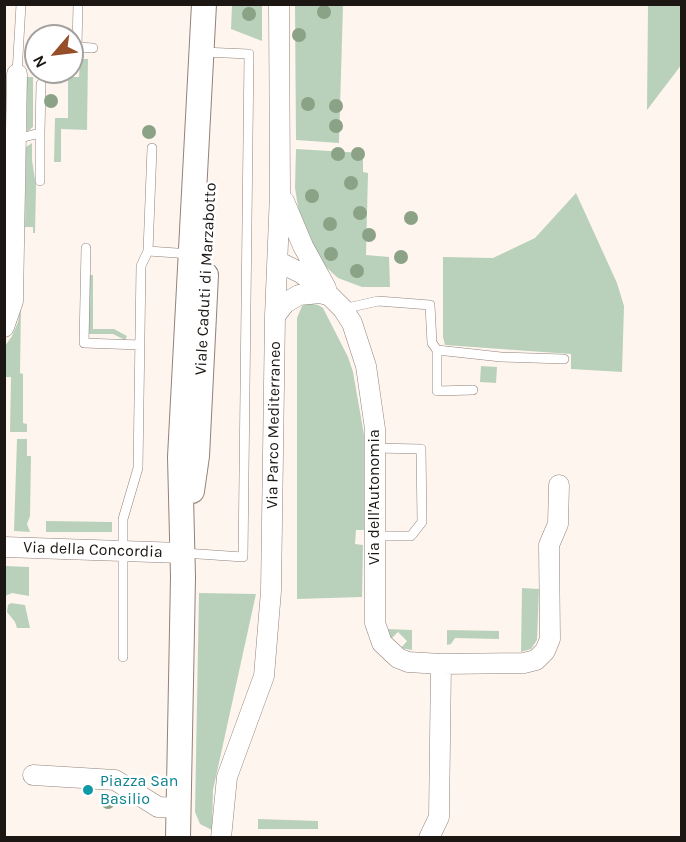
<!DOCTYPE html>
<style>
body{margin:0}
#map{position:relative;width:686px;height:842px;overflow:hidden;background:#fff5ef;font-family:Karla,sans-serif}
canvas{display:block}
.frame{position:absolute;inset:0;border:6px solid #1c1713;pointer-events:none}
.north{position:absolute;left:24px;top:24px;width:60px;height:60px;box-sizing:border-box;background:#fff;border:2px solid #a4a2a1;border-radius:50%;rotate:242deg;font-size:16px;font-weight:700;line-height:24px;text-align:center;color:#1c1713}
.north::after{content:'';display:block;margin:auto;width:21px;height:27px;background:#954e28;clip-path:polygon(50% 0,100% 100%,50% 72%,0 100%)}
</style>
<div id="map">
<canvas width="686" height="842"></canvas>
<div class="frame"></div>
<div class="north">N</div>
</div>
<script>
const ctx = document.querySelector('canvas').getContext('2d');
ctx.lineJoin = 'round';
function paint(path, color) { ctx.fillStyle = color; ctx.fill(path, 'evenodd'); }
const shape = rows => new Path2D(rows.map(r => 'M' + r).join(''));
function trace(path, color, width, dash) { ctx.strokeStyle = color; ctx.lineWidth = width; ctx.lineCap = dash ? 'butt' : 'round'; ctx.setLineDash(dash || []); ctx.stroke(path); }
function write(font, color, halo, rows, align = 'center') {
  ctx.font = font + ' Karla,sans-serif'; ctx.lineWidth = 5; ctx.setLineDash([]); ctx.textBaseline = 'middle'; ctx.strokeStyle = halo; ctx.fillStyle = color; for (const [text, x, y, turn = 0] of rows) {
    ctx.save(); ctx.translate(x, y); ctx.rotate((+turn || 0) * Math.PI / 180); ctx.textAlign = isNaN(turn) ? turn : align; if (halo) ctx.strokeText(text, 0, 0); ctx.fillText(text, 0, 0); ctx.restore();
  }
}
paint(shape([
 [232,5,262,5,262,41,231,29],
 [295,5,343,5,339,143,296,140],
 [648,5,681,5,682,64,647,110],
 [80,59,88,59,87,130,61,129,61,162,54,162,55,118,68,118,68,77,79,77],
 [27,77,33,77,33,127,27,132],
 [32,143,32,160,36,186,35,233,33,233,33,227,25,227,26,147],
 [296,149,363,153,363,172,368,173,366,255,389,257,390,287,362,287,338,278,327,268,314,250,299,213,295,188],
 [576,193,617,283,624,306,622,372,571,369,571,354,445,345,443,337,443,257,493,258,535,238],
 [89,275,93,275,93,329,114,329,127,336,125,340,113,334,88,334],
 [308,303,318,305,323,308,348,357,353,372,364,435,364,530,356,530,355,544,363,545,362,597,297,599,297,318,302,306],
 [21,304,20,373,23,374,23,423,27,424,27,432,10,432,11,377,5,377,5,346,12,336,18,322],
 [481,366,497,367,496,383,480,382],
 [17,439,27,439,27,456,31,456,30,516,27,524,30,532,14,531],
 [46,521,112,522,112,532,46,532],
 [5,566,29,567,29,596,12,593,5,596],
 [522,588,539,589,537,640,531,649,521,652],
 [199,593,256,594,213,790,212,830,200,824,195,812],
 [11,603,25,605,30,628,17,628,15,622,7,612,8,605],
 [387,629,412,630,412,650,401,648,407,641,398,632,391,639],
 [447,630,499,631,499,639,455,638,451,644,447,645],
 [258,819,318,821,318,829,258,829]
]), '#b9d1ba');
const service = shape([
 [78,4,77,47,93,48],
 [17,74,21,4],
 [40,133,40,181],
 [16,139,40,133,41,84],
 [86,248,84,343,140,345],
 [148,251,191,254],
 [343,309,378,301,430,305,432,343,437,350,501,357,564,359],
 [437,350,437,391,473,390],
 [375,536,411,536,422,522,421,449,375,448],
 [184,553,243,557,249,54,203,52],
 [123,657,123,519,138,468,141,266,148,251,152,148]
]);
const minor = shape([
 [284,201,303,246,326,288],
 [279,262,301,273,330,296,343,309,352,323,366,366,375,429,375,623,382,643,398,658,408,662,441,664,439,817,429,838],
 [275,316,285,303,299,295,320,293,330,296],
 [4,327,13,301,17,74],
 [4,547,182,553],
 [441,664,524,663,536,660,545,651,550,639,549,545,558,524,559,485],
 [33,775,115,780,158,807,178,808],
 [221,838,227,777,264,676,271,591,275,316,280,193,279,4]
]);
const tertiary = shape([
 [192,491,197,456,206,275],
 [178,838,183,577,180,457,204,4]
]);
trace(service, '#91827a', 10);
trace(minor, '#91827a', 21);
trace(tertiary, '#91827a', 26);
trace(service, '#fff', 9);
trace(minor, '#fff', 20);
trace(tertiary, '#fff', 24);
ctx.fillStyle = '#8ba286';
for (const [x, y] of [
 [324,12],
 [249,14],
 [299,35],
 [51,101],
 [308,104],
 [336,106],
 [336,126],
 [149,132],
 [338,154],
 [358,154],
 [351,183],
 [312,196],
 [360,213],
 [411,218],
 [330,224],
 [369,235],
 [331,254],
 [401,257],
 [357,271],
 [108,802]
]) { ctx.beginPath(); ctx.arc(x, y, 7, 0, 2 * Math.PI); ctx.fill(); }
for (const [x, y, r, color] of [
 [88,790,6,"#0f9aa8"]
]) { const dot = new Path2D(); dot.arc(x, y, r, 0, 2 * Math.PI); ctx.fillStyle = color; ctx.fill(dot); trace(dot, '#fff', 2); }
write('16px', '#1c1713', '#fff', [
 ["Viale Caduti di Marzabotto",206,279,-87],
 ["Via Parco Mediterraneo",274,425,-89],
 ["Via dell'Autonomia",374,497,-90],
 ["Via della Concordia",93,550,2]
]);
write('16px', '#0d838f', '#fff', [
 ["Piazza San",100,781],
 ["Basilio",100,799]
], 'left');
</script>
